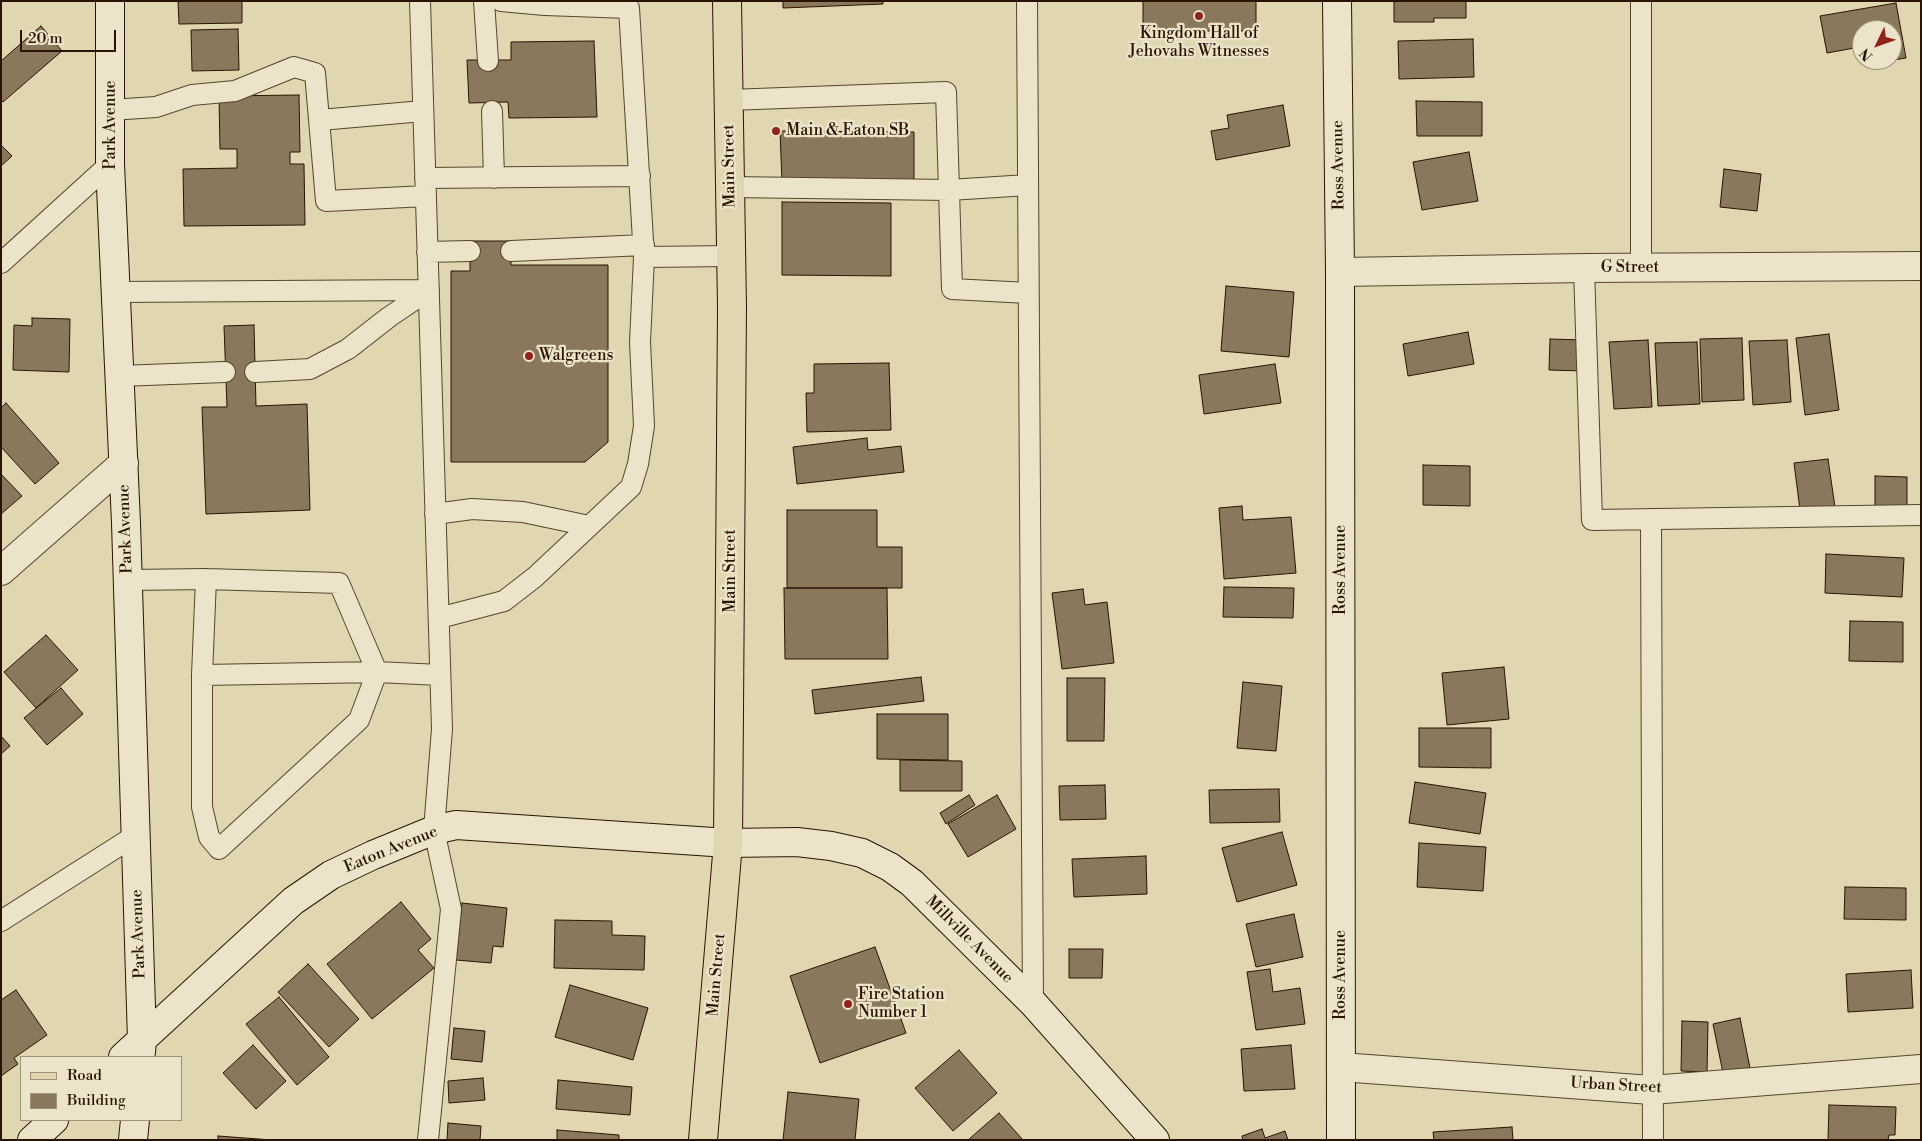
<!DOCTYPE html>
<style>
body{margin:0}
#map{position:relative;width:1922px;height:1141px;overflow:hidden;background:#e0d6af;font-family:"Libre Bodoni",serif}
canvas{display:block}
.frame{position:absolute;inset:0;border:2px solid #2b1302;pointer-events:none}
.legend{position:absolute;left:20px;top:1056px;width:162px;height:65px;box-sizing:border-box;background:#ebe4cb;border:1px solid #9e907b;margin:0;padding:6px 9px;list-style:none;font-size:15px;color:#2b1302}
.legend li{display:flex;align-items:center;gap:10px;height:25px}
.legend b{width:25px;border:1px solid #9e907b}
.north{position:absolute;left:1852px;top:20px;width:50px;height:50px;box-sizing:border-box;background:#ebe4cb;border:1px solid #9e907b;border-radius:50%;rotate:228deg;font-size:14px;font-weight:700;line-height:20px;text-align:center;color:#2b1302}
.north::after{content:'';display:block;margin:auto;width:18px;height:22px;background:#8f2418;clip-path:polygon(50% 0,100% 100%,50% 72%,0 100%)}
.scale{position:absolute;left:20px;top:30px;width:96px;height:22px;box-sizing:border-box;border:2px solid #2b1302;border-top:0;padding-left:6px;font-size:15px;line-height:18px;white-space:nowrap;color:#2b1302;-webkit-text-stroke:4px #ebe4cb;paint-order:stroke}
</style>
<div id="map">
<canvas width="1922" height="1141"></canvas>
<div class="frame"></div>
<ul class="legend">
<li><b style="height:6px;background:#e0d6af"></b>Road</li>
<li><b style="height:14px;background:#89785c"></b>Building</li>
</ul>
<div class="north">N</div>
<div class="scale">20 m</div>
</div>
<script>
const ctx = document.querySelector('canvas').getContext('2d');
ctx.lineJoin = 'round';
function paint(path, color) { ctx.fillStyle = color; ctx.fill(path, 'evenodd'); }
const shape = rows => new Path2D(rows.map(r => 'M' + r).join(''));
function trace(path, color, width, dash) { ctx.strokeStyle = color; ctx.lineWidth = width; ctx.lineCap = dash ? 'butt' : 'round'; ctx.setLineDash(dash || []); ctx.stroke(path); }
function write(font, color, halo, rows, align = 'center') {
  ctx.font = font + ' "Libre Bodoni",serif'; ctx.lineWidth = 4.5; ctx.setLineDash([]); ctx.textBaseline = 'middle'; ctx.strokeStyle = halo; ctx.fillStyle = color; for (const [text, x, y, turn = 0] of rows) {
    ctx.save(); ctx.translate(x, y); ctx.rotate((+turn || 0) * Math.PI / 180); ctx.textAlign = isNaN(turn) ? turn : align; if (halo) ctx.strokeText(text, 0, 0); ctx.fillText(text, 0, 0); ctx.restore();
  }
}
const building = shape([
 [178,1,242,1,242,23,179,24,178,1],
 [783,1,883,1,883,4,783,8,783,1],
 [1143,1,1256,1,1256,31,1143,31,1143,1],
 [1394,1,1466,1,1466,18,1434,18,1434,22,1394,22,1394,1],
 [1896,3,1906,58,1863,65,1862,60,1892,60,1892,30,1862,30,1862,57,1860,47,1827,53,1820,16,1896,3],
 [41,26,62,51,3,102,1,100,1,61,41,26],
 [238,29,239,70,192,71,191,30,238,29],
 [1473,39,1474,77,1399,79,1398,41,1473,39],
 [594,41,597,117,509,118,508,102,469,103,467,60,511,60,511,42,594,41],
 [299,95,300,152,290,152,290,164,304,164,305,225,184,226,183,169,237,168,237,149,220,149,219,96,299,95],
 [1416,101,1482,102,1482,136,1417,136,1416,101],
 [1283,105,1290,146,1216,160,1211,131,1229,128,1227,115,1283,105],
 [780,131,914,132,914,185,782,183,780,131],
 [1,145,12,156,1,166,1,145],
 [1469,152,1478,201,1422,210,1413,162,1469,152],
 [1724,169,1761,174,1757,211,1720,207,1724,169],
 [782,202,891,203,891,276,782,275,782,202],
 [470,241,511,241,511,265,608,265,608,442,585,462,451,462,451,271,470,271,470,241],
 [1226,286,1294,292,1289,357,1221,351,1226,286],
 [32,318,70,319,69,372,13,370,14,325,32,326,32,318],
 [254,325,256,406,307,404,310,510,206,514,202,407,227,407,224,326,254,325],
 [1468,332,1474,364,1408,376,1403,344,1468,332],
 [1829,334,1839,410,1805,415,1796,338,1829,334],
 [1742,338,1744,400,1702,402,1700,339,1742,338],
 [1550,339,1583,340,1583,371,1549,370,1550,339],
 [1648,340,1652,407,1614,409,1609,342,1648,340],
 [1787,340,1791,402,1753,405,1749,341,1787,340],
 [1697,342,1700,404,1658,406,1655,343,1697,342],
 [889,363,891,430,807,432,806,393,814,393,814,364,889,363],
 [1275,364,1281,403,1204,414,1199,375,1275,364],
 [6,403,59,463,35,484,1,447,1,408,6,403],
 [867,438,868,450,901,446,904,472,797,484,793,447,867,438],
 [1828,459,1836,514,1801,518,1794,463,1828,459],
 [1423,465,1470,466,1470,506,1423,505,1423,465],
 [1,474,22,496,1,514,1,474],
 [1875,476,1907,477,1907,517,1875,516,1875,476],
 [1242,506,1243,520,1291,517,1296,573,1224,579,1219,508,1242,506],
 [787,510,877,510,877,547,902,547,902,588,787,588,787,510],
 [1826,554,1904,558,1902,597,1825,593,1826,554],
 [1224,587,1294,588,1293,618,1223,617,1224,587],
 [784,588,887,588,888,659,785,659,784,588],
 [1083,589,1085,605,1107,602,1114,663,1062,669,1052,593,1083,589],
 [1850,621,1903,622,1903,662,1849,661,1850,621],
 [46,635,78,670,36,708,4,672,46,635],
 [1504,667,1509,719,1447,725,1442,673,1504,667],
 [921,677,924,701,815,714,812,690,921,677],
 [1067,678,1105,678,1104,741,1067,741,1067,678],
 [1243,682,1282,686,1276,751,1237,748,1243,682],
 [61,688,83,714,47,745,24,718,61,688],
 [877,714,948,714,948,760,877,759,877,714],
 [1419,728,1491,728,1491,768,1419,767,1419,728],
 [1,736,10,746,1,754,1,736],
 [900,760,962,761,962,791,900,791,900,760],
 [1415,782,1486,793,1480,834,1409,823,1415,782],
 [1105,785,1106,819,1060,820,1059,786,1105,785],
 [1279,789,1280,822,1210,823,1209,790,1279,789],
 [969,795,975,805,946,824,940,813,969,795],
 [997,795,1016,829,968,857,948,824,997,795],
 [1282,832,1297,885,1237,902,1222,848,1282,832],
 [1419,843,1486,847,1483,891,1417,887,1419,843],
 [1146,856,1147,894,1074,897,1072,859,1146,856],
 [1845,887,1906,888,1906,920,1844,919,1845,887],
 [401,902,431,939,418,950,434,968,372,1019,327,964,401,902],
 [462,903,507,908,503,947,493,946,491,963,456,960,462,903],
 [1294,914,1303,957,1256,967,1246,924,1294,914],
 [555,920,612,921,612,935,645,936,644,970,554,968,555,920],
 [875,947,906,1033,820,1063,790,976,875,947],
 [1069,949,1103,949,1102,978,1069,978,1069,949],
 [308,964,359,1019,329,1047,278,992,308,964],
 [1270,969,1273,992,1300,988,1305,1024,1256,1030,1247,972,1270,969],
 [1911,970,1913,1008,1848,1012,1846,974,1911,970],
 [570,985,648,1008,633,1060,555,1037,570,985],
 [16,990,47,1035,14,1058,18,1064,1,1076,1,1000,16,990],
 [279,997,329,1057,297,1085,246,1024,279,997],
 [1740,1018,1750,1068,1723,1073,1713,1024,1740,1018],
 [1682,1021,1708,1022,1707,1072,1681,1071,1682,1021],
 [454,1028,485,1031,482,1062,451,1059,454,1028],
 [253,1045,286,1081,256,1109,223,1073,253,1045],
 [1291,1045,1295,1089,1244,1091,1241,1049,1291,1045],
 [959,1050,997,1093,953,1131,915,1088,959,1050],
 [483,1078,485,1100,449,1103,448,1081,483,1078],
 [558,1080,632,1087,630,1115,556,1109,558,1080],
 [788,1092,859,1099,855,1140,783,1140,788,1092],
 [1829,1105,1896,1107,1895,1135,1889,1135,1888,1140,1828,1140,1829,1105],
 [999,1113,1023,1140,968,1140,999,1113],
 [448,1123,481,1126,480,1140,447,1140,448,1123],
 [1512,1127,1513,1140,1434,1140,1433,1132,1512,1127],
 [1262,1129,1265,1138,1285,1131,1288,1140,1243,1140,1242,1136,1262,1129],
 [557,1130,619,1135,619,1140,557,1140,557,1130],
 [218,1136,272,1140,218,1140,218,1136]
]);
paint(building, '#89785c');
trace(building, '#2b1302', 1);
const lane = shape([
 [420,1,442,729,434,830,451,909,428,1140],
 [484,1,488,61],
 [501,1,545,5,629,8,644,257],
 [1027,1,1033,1003],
 [1641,1,1641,268],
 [729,100,946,92,952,289,1028,293],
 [110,110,156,107,192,95,235,91,294,67,315,73,326,201,426,196],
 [492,111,494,178],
 [320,120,423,111],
 [425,178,640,176],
 [730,187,949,190,1028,185],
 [511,251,644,245],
 [427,252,470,251],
 [1,263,110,164],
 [1584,268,1592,520,1921,515],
 [116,292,429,290],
 [255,372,310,369,348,349,389,317,429,290],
 [120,376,225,372],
 [435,514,472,509,523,512,589,526],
 [1651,519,1653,1140],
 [128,580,206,579,339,583,377,672,359,720,219,849,209,837,202,807,202,675,206,579],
 [439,618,504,601,535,577,631,487,638,464,644,426,640,342,644,257,731,256],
 [202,675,377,672,440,675],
 [1,921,136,835]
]);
const street = shape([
 [1340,272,1584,268,1921,266],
 [1,571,124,463],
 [1341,1067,1651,1090,1921,1069]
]);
const secondary = shape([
 [110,1,110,164,126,523,142,1040,141,1052],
 [1337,1,1340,272,1341,1140],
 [123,1057,293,901,331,875,373,855,434,830,456,825,728,843,797,842,831,846,862,853,890,867,912,883,1033,1003,1155,1140],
 [32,1140,54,1120],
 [133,1140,135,1120]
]);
const primary = shape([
 [703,1140,728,843,732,307,727,1]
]);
trace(lane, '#58442d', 22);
trace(street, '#58442d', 30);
trace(secondary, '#2b1302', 30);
trace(primary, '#2b1302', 30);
trace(lane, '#ebe4cb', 20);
trace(street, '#ebe4cb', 28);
trace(secondary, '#ebe4cb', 28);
trace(primary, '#e0d6af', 28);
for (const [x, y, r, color] of [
 [1199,16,5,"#8f2418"],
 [776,131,5,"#8f2418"],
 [529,356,5,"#8f2418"],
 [848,1004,5,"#8f2418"]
]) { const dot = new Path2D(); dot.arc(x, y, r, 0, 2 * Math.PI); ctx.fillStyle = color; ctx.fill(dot); trace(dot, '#ebe4cb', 2); }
write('16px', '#2b1302', '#ebe4cb', [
 ["Kingdom Hall of",1199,34,"center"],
 ["Jehovahs Witnesses",1199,52,"center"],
 ["Main & Eaton SB",786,131],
 ["Walgreens",539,356],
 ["Fire Station",858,995],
 ["Number 1",858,1013]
], 'left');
write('16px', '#2b1302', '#ebe4cb', [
 ["Park Avenue",111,125,-90],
 ["Ross Avenue",1339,165,-91],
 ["Main Street",730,166,-91],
 ["G Street",1630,268],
 ["Park Avenue",126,529,-92],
 ["Ross Avenue",1341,570,-90],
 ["Main Street",731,571,-90],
 ["Eaton Avenue",391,850,-22],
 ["Park Avenue",139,934,-92],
 ["Millville Avenue",969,940,45],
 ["Main Street",717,975,-85],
 ["Ross Avenue",1341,975,-90],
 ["Urban Street",1616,1086,3]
]);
</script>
